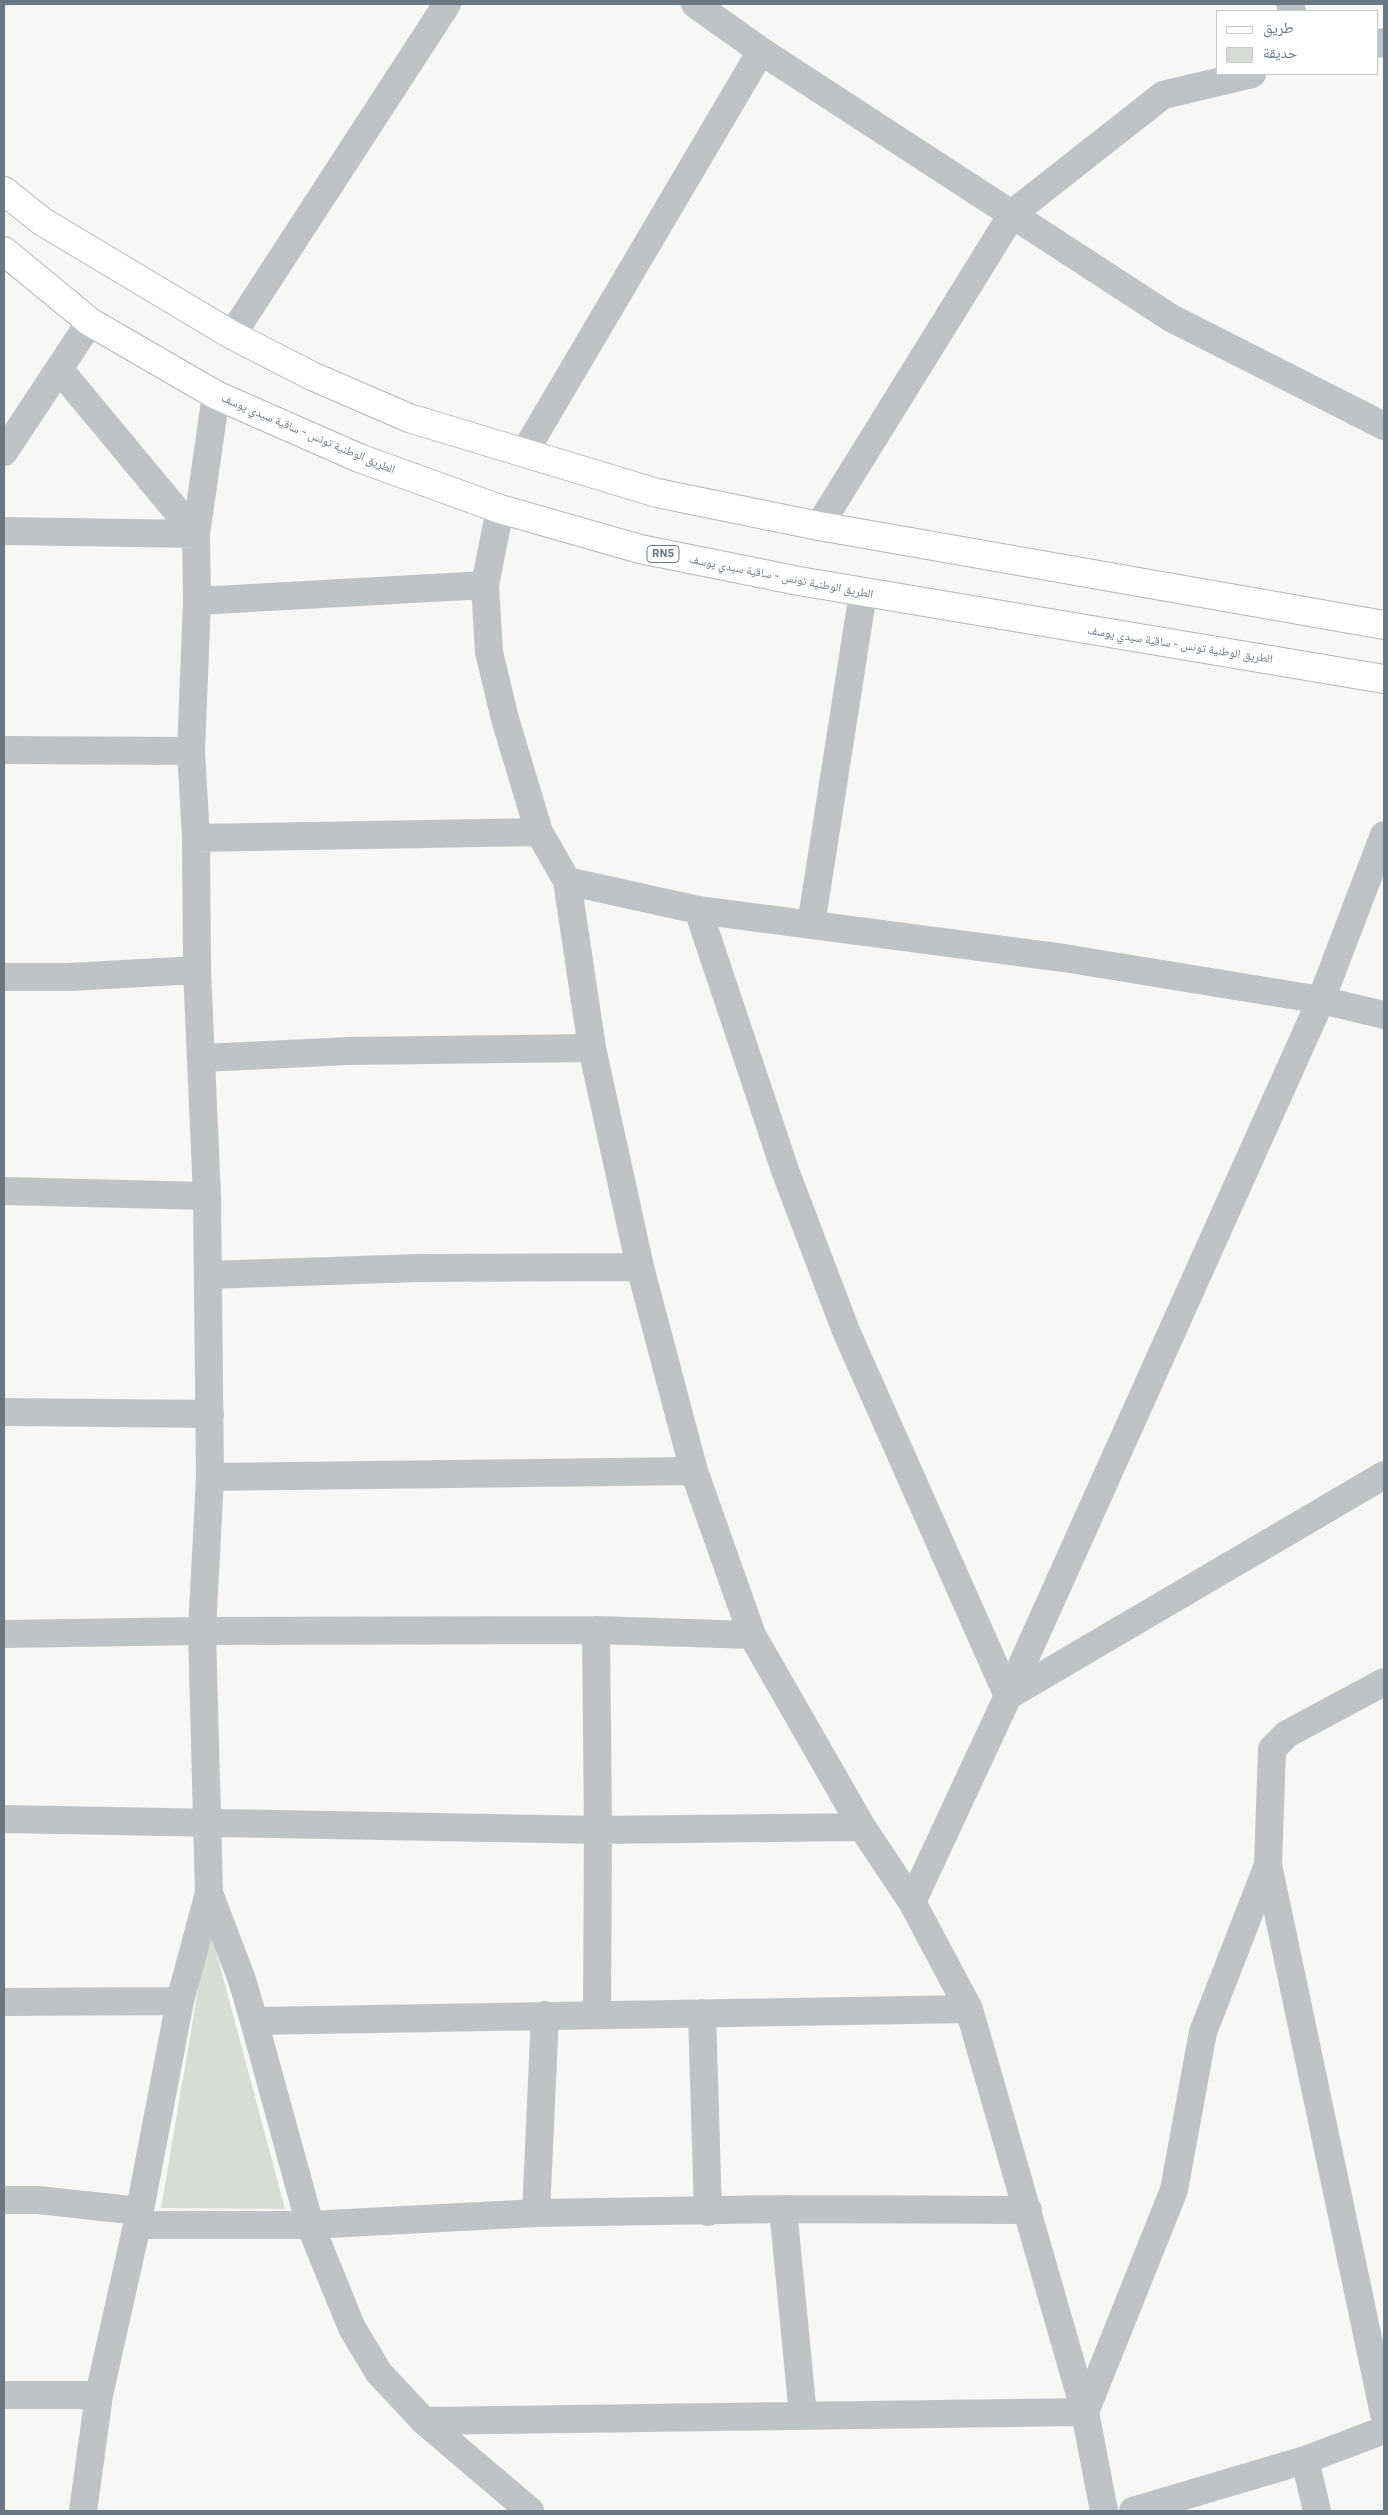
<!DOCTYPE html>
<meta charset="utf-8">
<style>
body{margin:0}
#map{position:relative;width:1388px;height:2515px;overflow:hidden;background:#f7f7f5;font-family:"IBM Plex Sans","Noto Naskh Arabic",sans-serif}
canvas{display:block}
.frame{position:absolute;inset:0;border:5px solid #697883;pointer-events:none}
.legend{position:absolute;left:1216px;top:10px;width:162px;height:65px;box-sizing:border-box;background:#fff;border:1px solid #c3c9cd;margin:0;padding:6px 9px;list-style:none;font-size:15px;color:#697883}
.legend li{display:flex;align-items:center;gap:10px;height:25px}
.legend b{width:25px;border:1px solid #c3c9cd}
</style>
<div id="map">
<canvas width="1388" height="2515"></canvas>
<div class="frame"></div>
<ul class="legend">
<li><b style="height:6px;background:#fff"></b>طريق</li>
<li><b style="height:14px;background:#d7dcd4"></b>حديقة</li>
</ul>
</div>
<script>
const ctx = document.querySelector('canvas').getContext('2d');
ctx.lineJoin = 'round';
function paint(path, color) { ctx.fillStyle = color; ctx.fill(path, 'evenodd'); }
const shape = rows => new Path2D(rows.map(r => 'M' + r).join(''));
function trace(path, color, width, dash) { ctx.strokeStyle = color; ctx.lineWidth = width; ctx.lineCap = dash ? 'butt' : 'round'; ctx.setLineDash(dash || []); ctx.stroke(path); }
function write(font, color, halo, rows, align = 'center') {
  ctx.font = font + ' "IBM Plex Sans","Noto Naskh Arabic",sans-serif'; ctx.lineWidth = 5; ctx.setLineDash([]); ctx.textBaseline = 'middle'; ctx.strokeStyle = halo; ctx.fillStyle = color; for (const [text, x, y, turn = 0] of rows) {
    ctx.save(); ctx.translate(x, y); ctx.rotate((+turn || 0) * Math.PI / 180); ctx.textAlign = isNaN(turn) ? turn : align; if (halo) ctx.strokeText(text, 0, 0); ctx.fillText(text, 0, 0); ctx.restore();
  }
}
paint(shape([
 [209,1925,285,2209,161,2208]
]), '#d7dcd4');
const primary = shape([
 [4,191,43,222,232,335,312,376,409,418,657,493,819,526,1384,625],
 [4,251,90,322,216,395,359,458,500,509,640,549,799,581,1384,679]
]);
trace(primary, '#b2b7ba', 30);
trace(shape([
 [695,4,761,51,1171,318,1384,426],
 [1290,4,1292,11],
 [1377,44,1384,42],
 [232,335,447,4],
 [59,369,196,534],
 [4,452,90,322],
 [524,453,761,51],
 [500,509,485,585,489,652,505,719,539,832,567,881,592,1048,640,1267,694,1471,752,1635,862,1827,912,1902,969,2009,1085,2412,1104,2511],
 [819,526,1013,213,1163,95,1252,74],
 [4,531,196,534],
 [197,601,485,585],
 [4,750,191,751],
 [196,838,539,832],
 [567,881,698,910,1064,958,1321,1000,1384,1015],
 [698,910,786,1173,846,1331,1008,1696,1384,1475],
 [811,925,863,593],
 [4,977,69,977,197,970],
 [203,1058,349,1051,592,1048],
 [4,1191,207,1196],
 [208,1275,420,1268,640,1267],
 [4,1412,210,1414],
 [210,1477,694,1471],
 [596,1630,598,1830,597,2014],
 [4,1634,202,1631,596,1630,752,1635],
 [4,1819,598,1830,862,1827],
 [1268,1865,1384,2414],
 [209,1893,242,1980,254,2021,310,2225,352,2328,379,2373,424,2421,530,2511],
 [912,1902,1008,1696,1321,1000,1384,835],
 [4,2002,180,2001],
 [702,2013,708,2212],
 [254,2021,969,2009],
 [4,2200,38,2200,139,2211],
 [783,2209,803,2415],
 [536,2213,545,2015],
 [137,2225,310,2225,536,2213,783,2209,1028,2210],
 [4,2395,99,2395],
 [424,2421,1085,2412,1174,2190,1203,2032,1268,1865,1272,1749,1287,1734,1384,1682],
 [1305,2460,1317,2511],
 [83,2511,99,2395,137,2225,180,2001,209,1893,202,1631,210,1477,207,1196,197,970,196,838,191,751,197,601,196,534,216,395],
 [1133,2511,1305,2460,1384,2430]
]), '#bfc3c6', 28);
trace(primary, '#fff', 28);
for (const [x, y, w] of [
 [663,554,32]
]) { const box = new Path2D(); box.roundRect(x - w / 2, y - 8.5, w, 17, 4); ctx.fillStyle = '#fff'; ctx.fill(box); trace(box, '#697883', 1); }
write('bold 11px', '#697883', null, [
 ["RN5",663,554]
]);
write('12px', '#697883', '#fff', [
 ["الطريق الوطنية تونس - ساقية سيدي يوسف",308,434,23],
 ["الطريق الوطنية تونس - ساقية سيدي يوسف",781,577,11],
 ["الطريق الوطنية تونس - ساقية سيدي يوسف",1180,645,9]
]);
</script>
